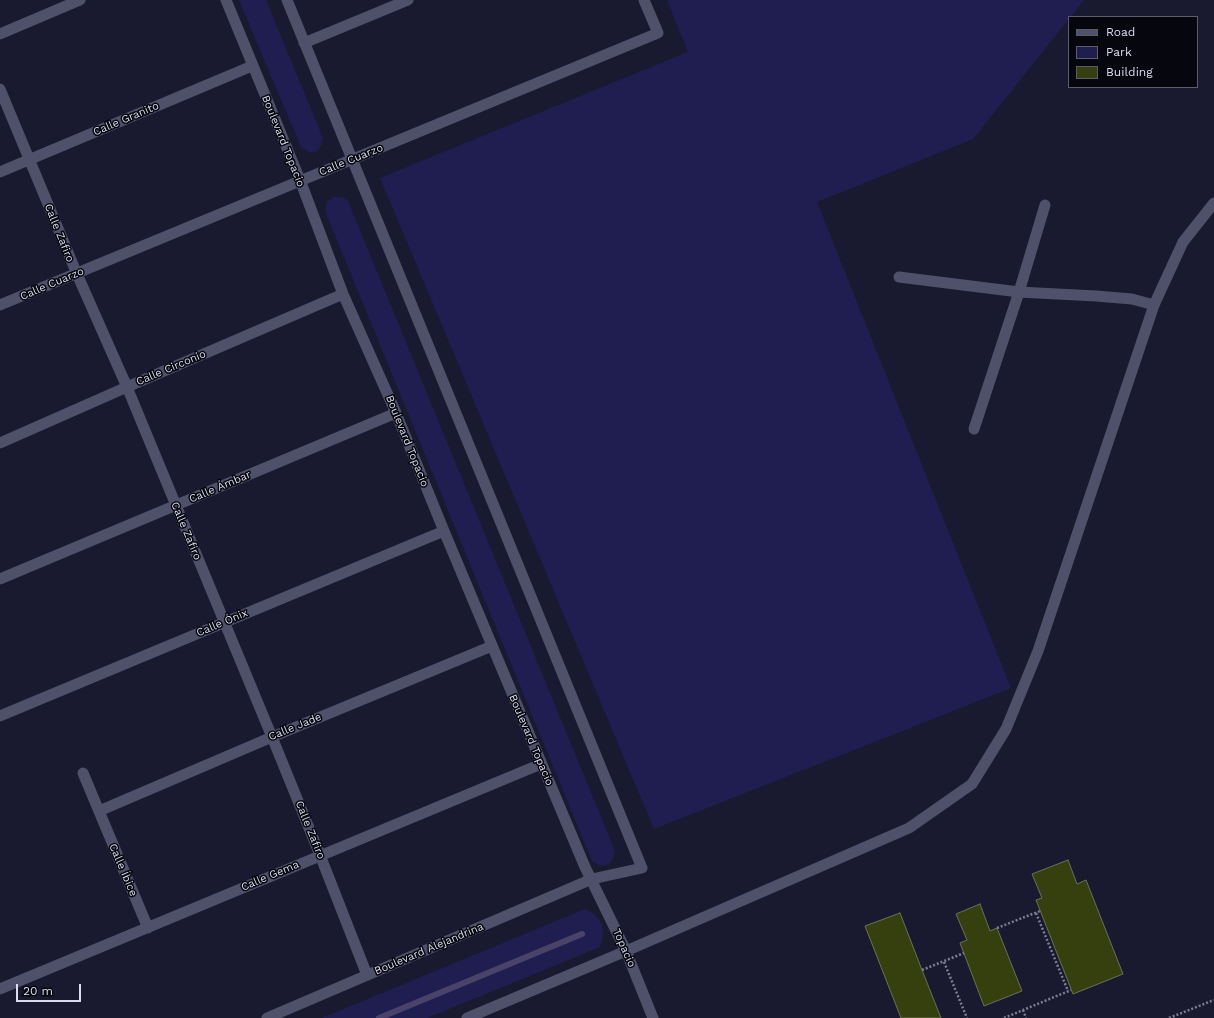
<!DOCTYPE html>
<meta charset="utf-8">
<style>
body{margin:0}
#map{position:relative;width:1214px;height:1018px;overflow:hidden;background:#191a2f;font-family:"Work Sans",sans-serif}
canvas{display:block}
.legend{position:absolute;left:1068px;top:16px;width:130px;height:72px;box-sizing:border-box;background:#06060f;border:1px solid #5b5c67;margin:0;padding:5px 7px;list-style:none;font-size:12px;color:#dbdcec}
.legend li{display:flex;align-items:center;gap:8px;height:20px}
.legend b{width:20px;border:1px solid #5b5c67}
.scale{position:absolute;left:16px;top:984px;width:65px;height:18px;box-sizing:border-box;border:2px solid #dbdcec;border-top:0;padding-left:5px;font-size:12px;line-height:14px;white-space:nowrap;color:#dbdcec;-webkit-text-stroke:3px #06060f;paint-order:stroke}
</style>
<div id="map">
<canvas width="1214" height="1018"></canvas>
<ul class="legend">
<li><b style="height:5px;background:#4f516a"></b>Road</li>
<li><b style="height:11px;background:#201e50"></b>Park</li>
<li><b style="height:11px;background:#35400e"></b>Building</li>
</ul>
<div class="scale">20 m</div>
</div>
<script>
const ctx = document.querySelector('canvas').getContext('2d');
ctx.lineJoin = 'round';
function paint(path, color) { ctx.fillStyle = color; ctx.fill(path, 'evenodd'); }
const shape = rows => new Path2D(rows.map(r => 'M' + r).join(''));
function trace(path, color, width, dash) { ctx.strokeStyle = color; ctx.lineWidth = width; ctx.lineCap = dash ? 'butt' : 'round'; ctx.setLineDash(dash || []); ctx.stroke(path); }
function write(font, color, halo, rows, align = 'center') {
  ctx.font = font + ' "Work Sans",sans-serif'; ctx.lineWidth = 3; ctx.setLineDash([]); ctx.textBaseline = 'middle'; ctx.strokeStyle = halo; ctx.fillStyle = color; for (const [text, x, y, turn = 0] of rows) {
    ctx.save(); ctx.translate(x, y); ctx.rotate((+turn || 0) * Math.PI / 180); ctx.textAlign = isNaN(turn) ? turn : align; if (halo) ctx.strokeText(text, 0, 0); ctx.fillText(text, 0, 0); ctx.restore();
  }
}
paint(shape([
 [239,0,266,0,323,138,321,146,316,152,309,152,301,147],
 [667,0,1084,0,973,139,817,202,1011,688,654,829,380,178,688,52],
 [333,197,342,197,348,201,615,851,613,859,608,865,601,866,592,861,325,211,327,202],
 [585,909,594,914,602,924,603,936,600,947,427,1018,322,1018]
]), '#201e50');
trace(shape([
 [379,1018,582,934]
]), '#494369', 6);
const building = shape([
 [1068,860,1077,884,1086,880,1123,974,1073,994,1036,900,1042,898,1032,874,1068,860],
 [980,904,990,931,997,928,1022,991,984,1006,960,943,967,940,956,914,980,904],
 [900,913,922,970,941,1018,901,1018,865,926,900,913]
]);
paint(building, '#35400e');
trace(building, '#6a7257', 1);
trace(shape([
 [1036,913,1068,991],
 [997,928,1040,911],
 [944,962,967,1018],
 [922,970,964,953],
 [1023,1010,1026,1018],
 [1004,1018,1071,990],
 [1169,1018,1214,1000]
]), '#7d7e90', 2.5, [2, 2]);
trace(shape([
 [899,277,1019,292,1096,296,1132,299,1154,305],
 [974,429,1019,292,1045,205]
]), '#4f516a', 11);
trace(shape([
 [226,0,300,180,343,294,396,413,444,531,585,867,626,951,653,1018],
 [0,34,80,0],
 [304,43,408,0],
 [0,89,77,274,127,387,272,737,320,855,367,975],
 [0,172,252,66],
 [0,305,658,33,644,0],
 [0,443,127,387,343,294],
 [0,579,396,413],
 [0,716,444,531],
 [83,773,148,928],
 [99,811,272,737,492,646],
 [0,989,541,764],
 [267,1018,592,879,642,868,287,0],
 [467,1018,626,951,909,828,972,784,1006,729,1038,651,1154,305,1183,242,1214,203]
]), '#4f516a', 11);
write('11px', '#dbdcec', '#06060f', [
 ["Calle Granito",126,119,-23],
 ["Boulevard Topacio",283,141,68],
 ["Calle Cuarzo",351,160,-22],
 ["Calle Zafiro",59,233,68],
 ["Calle Cuarzo",52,284,-23],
 ["Calle Circonio",171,368,-23],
 ["Boulevard Topacio",407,441,68],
 ["Calle Ámbar",220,487,-23],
 ["Calle Zafiro",186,531,67],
 ["Calle Ónix",222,623,-23],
 ["Calle Jade",295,727,-22],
 ["Boulevard Topacio",531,740,67],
 ["Calle Zafiro",310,830,68],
 ["Calle Íbice",123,870,67],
 ["Calle Gema",270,876,-23],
 ["Topacio",624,948,66],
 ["Boulevard Alejandrina",429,949,-23]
]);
</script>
